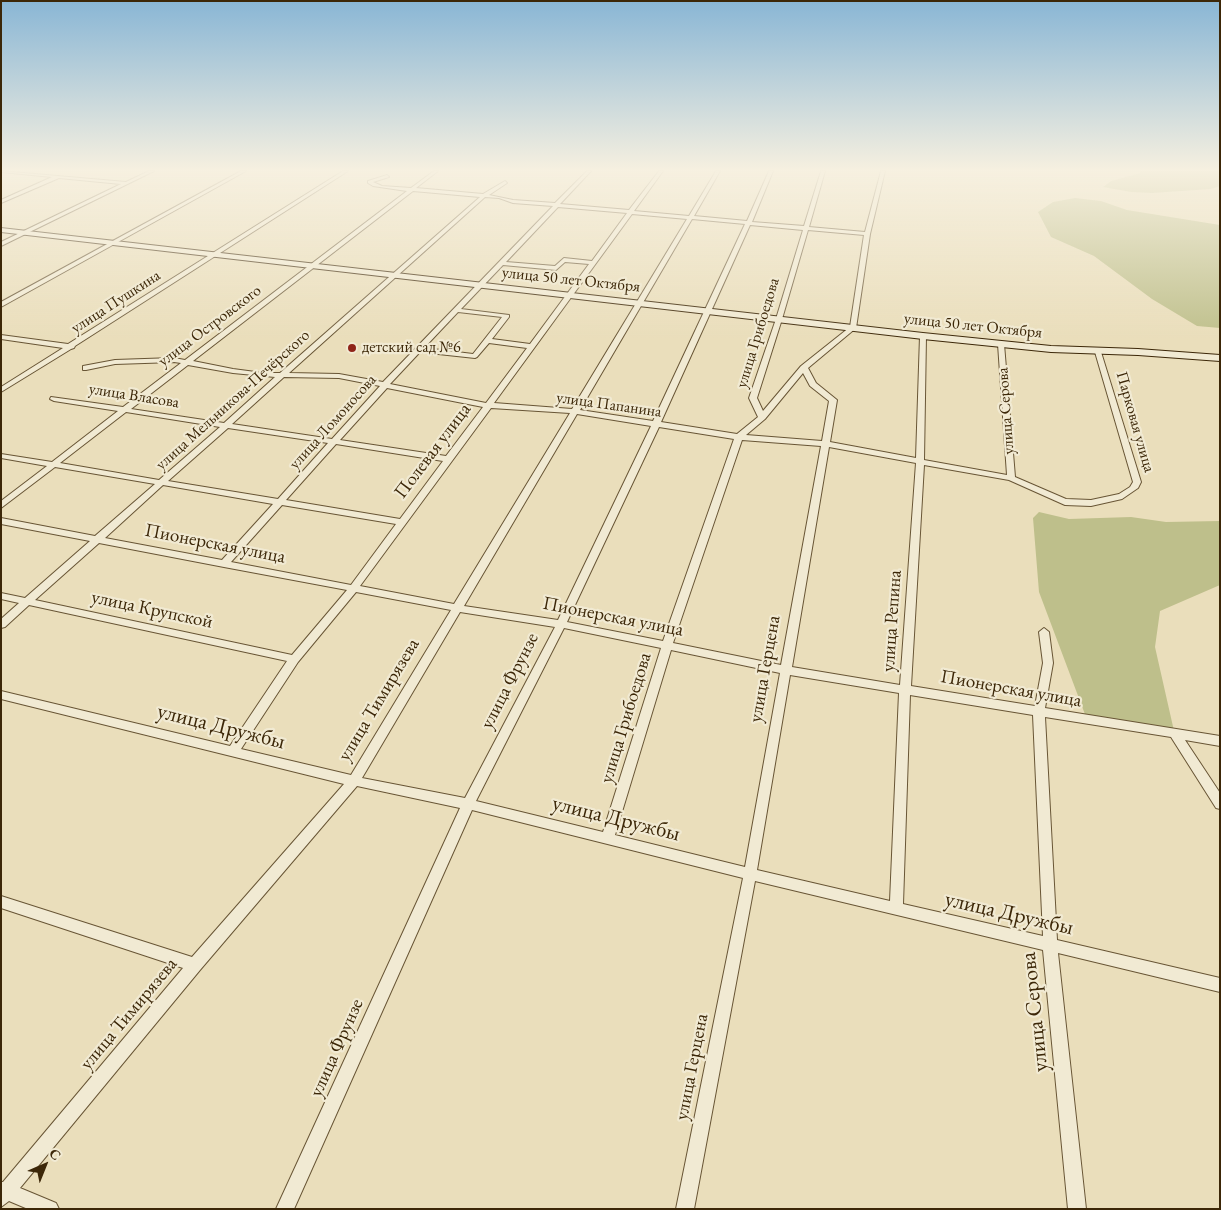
<!DOCTYPE html>
<meta charset="utf-8">
<style>
body{margin:0}
#map{position:relative;width:1221px;height:1210px;overflow:hidden;background:#eadebb;font-family:"EB Garamond",serif}
canvas{display:block}
.frame{position:absolute;inset:0;border:2px solid #3c2708;pointer-events:none}
.north{position:absolute;left:20px;top:1140px;width:50px;height:50px;-webkit-text-stroke:4px #f1ead3;paint-order:stroke;rotate:44deg;font-size:14px;font-weight:700;line-height:20px;text-align:center;color:#3c2708}
.north::after{content:'';display:block;margin:auto;width:18px;height:22px;background:#3c2708;clip-path:polygon(50% 0,100% 100%,50% 72%,0 100%)}
</style>
<div id="map">
<canvas width="1221" height="1210"></canvas>
<div class="frame"></div>
<div class="north">С</div>
</div>
<script>
const ctx = document.querySelector('canvas').getContext('2d');
ctx.lineJoin = 'round';
function paint(path, color) { ctx.fillStyle = color; ctx.fill(path, 'evenodd'); }
const shape = rows => new Path2D(rows.map(r => 'M' + r).join(''));
function trace(path, color, width, dash) { ctx.strokeStyle = color; ctx.lineWidth = width; ctx.lineCap = dash ? 'butt' : 'round'; ctx.setLineDash(dash || []); ctx.stroke(path); }
function write(font, color, halo, rows, align = 'center') {
  ctx.font = font + ' "EB Garamond",serif'; ctx.lineWidth = 4.5; ctx.setLineDash([]); ctx.textBaseline = 'middle'; ctx.strokeStyle = halo; ctx.fillStyle = color; for (const [text, x, y, turn = 0] of rows) {
    ctx.save(); ctx.translate(x, y); ctx.rotate((+turn || 0) * Math.PI / 180); ctx.textAlign = isNaN(turn) ? turn : align; if (halo) ctx.strokeText(text, 0, 0); ctx.fillText(text, 0, 0); ctx.restore();
  }
}
paint(shape([
 [1139,171,1220,171,1220,186,1211,189,1152,193,1131,192,1103,187,1111,181,1140,173],
 [1075,198,1101,201,1127,210,1220,225,1220,328,1197,326,1152,299,1094,256,1051,237,1038,212,1053,202],
 [1039,512,1069,519,1131,517,1166,522,1220,521,1220,585,1160,611,1155,647,1174,731,1086,717,1039,592,1033,518]
]), '#bebf8b');
const street = shape([
 [1,171,126,182,149,171,154,171,1,246,1,242,121,184,59,178,1,203,1,200,52,177,1,172,1,171],
 [241,171,246,171,1,307,1,302,241,171],
 [343,171,348,171,75,346,74,348,71,349,1,392,1,387,63,348,1,339,1,335,68,344,343,171],
 [434,171,438,171,416,188,483,194,505,181,507,183,489,195,513,200,555,203,587,171,591,171,560,204,629,210,659,171,663,171,634,211,689,216,716,171,720,171,694,216,747,221,769,171,773,171,752,222,804,226,821,171,825,171,809,227,865,232,881,171,885,171,870,234,856,328,808,368,816,383,837,400,830,442,916,458,920,336,923,334,926,336,924,460,1007,475,998,344,1001,342,1004,344,1015,477,1066,499,1091,500,1119,494,1130,487,1133,482,1095,352,1098,350,1101,352,1141,482,1138,488,1122,499,1091,506,1065,505,1009,480,924,465,911,686,1035,706,1043,663,1039,632,1044,628,1049,632,1053,663,1045,708,1220,736,1220,746,1185,740,1220,793,1220,809,1216,808,1171,737,1045,717,1057,940,1220,978,1220,992,1058,953,1086,1209,1068,1209,1043,950,755,881,694,1209,676,1209,743,878,472,810,294,1209,276,1209,460,808,357,786,200,970,20,1188,56,1203,59,1209,28,1209,9,1201,1,1207,1,1182,3,1182,183,968,1,908,1,896,192,957,344,784,1,699,1,691,230,746,287,661,29,605,5,627,1,628,1,619,19,603,1,599,1,593,25,598,90,541,1,524,1,518,95,536,155,484,55,467,1,508,1,501,47,466,1,458,1,454,52,462,118,411,54,401,50,399,51,397,123,407,181,363,174,362,115,364,86,370,83,370,83,366,115,360,174,358,185,360,407,191,373,186,368,183,368,181,387,175,389,177,373,182,382,186,411,188,434,171],
 [413,191,480,197,280,373,263,373,233,369,193,361,413,191],
 [485,197,499,198,513,203,553,206,383,382,339,374,289,373,485,197],
 [558,207,627,213,592,261,564,258,555,266,506,262,558,207],
 [632,214,687,219,572,409,494,403,632,214],
 [692,219,745,224,653,421,580,410,692,219],
 [750,225,803,230,776,319,749,398,758,417,737,434,661,422,750,225],
 [808,230,864,235,850,327,801,366,763,411,757,398,782,319,808,230],
 [565,262,589,264,530,344,492,339,509,317,509,315,461,309,503,265,556,270,565,262],
 [458,312,502,317,473,354,424,348,458,312],
 [489,343,527,348,486,403,390,384,420,352,475,358,477,357,489,343],
 [188,365,233,373,275,377,224,423,131,409,188,365],
 [803,373,810,386,829,401,822,441,746,435,765,419,803,373],
 [284,377,339,378,380,386,332,439,232,424,284,377],
 [387,388,483,407,446,456,340,440,387,388],
 [491,408,570,413,454,604,360,586,491,408],
 [126,412,220,427,159,480,60,463,126,412],
 [577,414,651,426,558,620,464,606,577,414],
 [659,427,734,439,663,641,567,622,659,427],
 [228,428,328,443,278,499,168,481,228,428],
 [742,440,821,446,781,665,673,643,742,440],
 [336,444,443,461,400,519,286,500,336,444],
 [829,447,916,463,900,685,792,667,829,447],
 [163,485,273,504,222,560,105,538,163,485],
 [282,505,396,524,351,585,231,562,282,505],
 [99,543,224,567,347,590,292,655,35,600,99,543],
 [356,592,451,610,351,775,241,749,298,662,356,592],
 [460,612,555,627,465,798,362,778,460,612],
 [564,628,661,648,603,832,476,801,564,628],
 [671,650,780,673,745,867,615,835,671,650],
 [790,675,899,693,890,901,757,870,790,675],
 [910,695,1033,715,1043,936,903,904,910,695]
]);
const secondary = shape([
 [1,228,923,333,1051,346,1138,349,1220,355,1220,361,1138,355,1051,352,923,339,1,232,1,228]
]);
trace(street, '#685535', 2);
trace(secondary, '#3c2708', 2);
paint(street, '#f1ead3');
paint(secondary, '#f1ead3');
const sky = ctx.createLinearGradient(0, 0, 0, 340);
sky.addColorStop(0, '#89b6d5');
sky.addColorStop(0.5, '#f6f0e0');
sky.addColorStop(1, '#f6f0e000');
ctx.fillStyle = sky;
ctx.fillRect(0, 0, 1221, 340);
for (const [x, y, r, color] of [
 [352,348,5,"#8f2418"]
]) { const dot = new Path2D(); dot.arc(x, y, r, 0, 2 * Math.PI); ctx.fillStyle = color; ctx.fill(dot); trace(dot, '#f1ead3', 2); }
write('16px', '#3c2708', '#f1ead3', [
 ["улица 50 лет Октября",571,280,6],
 ["улица Пушкина",116,302,-33],
 ["улица Островского",210,326,-37],
 ["улица 50 лет Октября",973,326,6],
 ["улица Грибоедова",758,333,-73],
 ["улица Власова",134,396,9],
 ["улица Мельникова-Печёрского",233,400,-42],
 ["улица Папанина",609,405,8],
 ["улица Серова",1006,411,-94],
 ["улица Ломоносова",333,422,-48],
 ["Парковая улица",1135,422,74]
]);
write('16px', '#3c2708', '#f1ead3', [
 ["детский сад №6",362,348]
], 'left');
write('19px', '#3c2708', '#f1ead3', [
 ["Полевая улица",433,451,-53],
 ["Пионерская улица",215,544,11],
 ["улица Крупской",152,610,12],
 ["Пионерская улица",613,617,11],
 ["улица Репина",892,621,-86],
 ["улица Герцена",765,669,-80],
 ["улица Фрунзе",510,681,-63],
 ["Пионерская улица",1011,689,10],
 ["улица Тимирязева",379,700,-59],
 ["улица Грибоедова",626,718,-73],
 ["улица Тимирязева",129,1014,-50],
 ["улица Фрунзе",337,1048,-66],
 ["улица Герцена",692,1067,-79]
]);
write('22px', '#3c2708', '#f1ead3', [
 ["улица Дружбы",221,727,14],
 ["улица Дружбы",616,819,14],
 ["улица Дружбы",1009,914,13],
 ["улица Серова",1035,1012,-96]
]);
</script>
